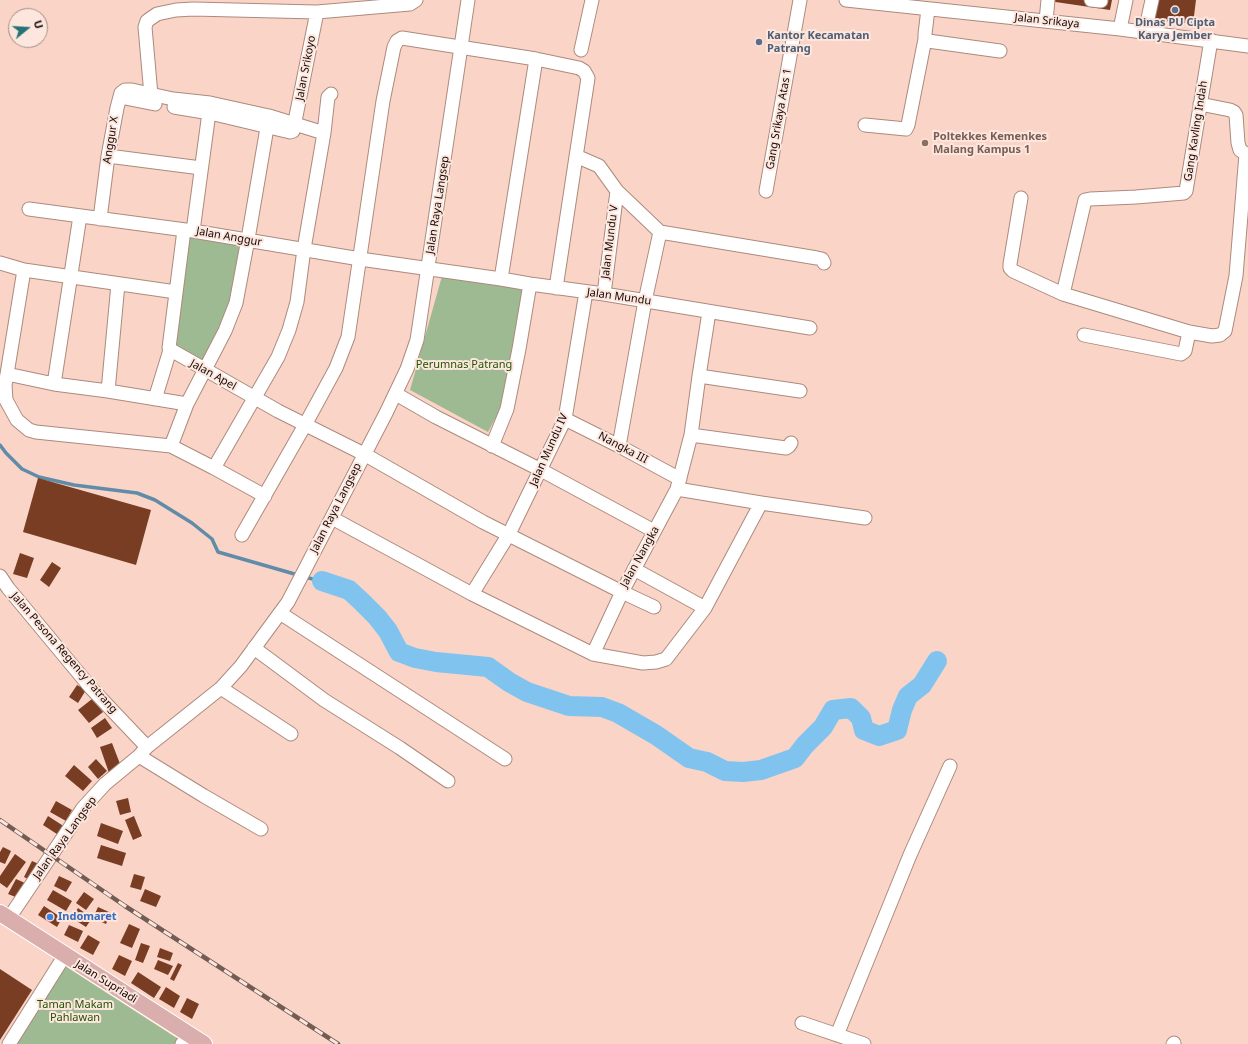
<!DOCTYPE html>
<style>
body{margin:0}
#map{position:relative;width:1248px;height:1044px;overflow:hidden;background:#fad5c7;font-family:"Noto Sans",sans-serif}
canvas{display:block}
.north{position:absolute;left:8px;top:8px;width:40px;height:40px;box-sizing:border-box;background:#fde6dd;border:1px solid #a08d87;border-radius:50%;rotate:72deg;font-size:11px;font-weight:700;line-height:16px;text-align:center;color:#140805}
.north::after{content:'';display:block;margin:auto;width:14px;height:18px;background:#277276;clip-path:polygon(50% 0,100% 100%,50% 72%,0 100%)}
</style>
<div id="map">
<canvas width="1248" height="1044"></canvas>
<div class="north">U</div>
</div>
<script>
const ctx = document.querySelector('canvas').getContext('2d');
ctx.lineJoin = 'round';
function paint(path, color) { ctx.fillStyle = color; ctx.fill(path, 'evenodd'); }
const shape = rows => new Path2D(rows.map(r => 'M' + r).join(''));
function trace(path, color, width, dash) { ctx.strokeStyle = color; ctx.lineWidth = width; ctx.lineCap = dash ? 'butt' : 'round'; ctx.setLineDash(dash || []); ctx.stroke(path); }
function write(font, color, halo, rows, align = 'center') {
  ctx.font = font + ' "Noto Sans",sans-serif'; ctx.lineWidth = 4; ctx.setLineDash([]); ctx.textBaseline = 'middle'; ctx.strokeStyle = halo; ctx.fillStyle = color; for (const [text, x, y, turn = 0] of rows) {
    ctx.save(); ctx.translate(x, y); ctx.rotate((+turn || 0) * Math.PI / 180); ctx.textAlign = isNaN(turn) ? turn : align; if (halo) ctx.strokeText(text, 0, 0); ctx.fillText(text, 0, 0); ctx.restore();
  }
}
paint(shape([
 [184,231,248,240,234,304,205,369,170,349],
 [442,276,523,288,506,398,488,432,410,390],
 [65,966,186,1044,16,1044]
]), '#9dba92');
trace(shape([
 [0,445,6,453,22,469,39,477,74,485,137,493,155,500,192,523,212,539,218,552,298,575],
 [304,577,322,581]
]), '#608ba9', 3.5);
trace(shape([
 [322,581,349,590,361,601,377,617,388,631,399,652,415,658,436,662,488,667,509,682,527,692,569,706,602,707,618,713,656,735,689,758,707,762,725,771,743,772,761,770,795,758,805,745,823,727,833,710,851,708,861,718,864,730,879,736,897,730,902,710,908,696,922,685,937,661]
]), '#81c3ef', 20);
paint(shape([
 [1042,0,1112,0,1110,10],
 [1157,0,1196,0,1193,24,1153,20],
 [38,478,151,510,136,565,23,532],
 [20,553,34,558,27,578,13,574],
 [52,562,61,568,49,587,40,580],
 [77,685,86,690,78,703,69,697],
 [92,699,103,712,89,723,78,710],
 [105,718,112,728,97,738,91,728],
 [112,743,122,769,109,773,100,747],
 [96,759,107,771,98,779,88,767],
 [74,765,92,781,83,791,65,776],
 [128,798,131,812,120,815,116,801],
 [56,801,72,810,66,821,50,812],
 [48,816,65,827,60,836,43,825],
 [134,816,142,836,133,840,125,820],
 [101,823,123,831,118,844,97,836],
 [101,845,126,853,122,866,97,858],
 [3,847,11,851,5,864,0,862,0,852],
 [15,854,26,862,7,888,0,883,0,876],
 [32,861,39,864,30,880,24,877],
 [134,874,145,877,141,890,130,887],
 [59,876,72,882,66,892,54,886],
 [16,879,25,883,18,898,8,894],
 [145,889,161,896,156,907,140,901],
 [53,890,72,901,66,911,47,900],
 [84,892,94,899,86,910,76,903],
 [44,906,62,918,57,927,38,915],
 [98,907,111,913,106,924,93,918],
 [78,908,92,918,86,927,72,918],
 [129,924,140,929,132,948,120,943],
 [69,925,83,931,78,942,64,935],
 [88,935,100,942,93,955,80,948],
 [141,943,150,946,143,963,135,960],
 [160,948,173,953,170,961,157,957],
 [119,955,132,961,125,976,112,969],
 [158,960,173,966,168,975,154,969],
 [178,963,182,965,174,981,170,979],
 [0,969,32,990,0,1040],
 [138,972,161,987,154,998,131,983],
 [166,987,180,996,174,1008,159,999],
 [187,998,199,1004,192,1019,180,1012]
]), '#793d24');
const minor = shape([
 [846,0,1120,29,1248,46],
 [1091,0,1101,1],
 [928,9,925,34,925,39,928,41,1000,51],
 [1046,21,1048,0],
 [1120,29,1126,0],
 [1145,32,1152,0],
 [581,50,592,0],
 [536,59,579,68,584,71,588,78,556,288],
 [151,95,145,27,147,21,157,14,176,10,193,9,317,12,410,4,416,0],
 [120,97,155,104],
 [174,107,210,113,290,132,293,131,317,12],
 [865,125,906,129,908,125,925,39],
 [108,156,201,168],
 [576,156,599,166,617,191,660,232],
 [766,191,800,0],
 [1021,198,1010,264,1010,268,1013,271,1063,294,1189,332,1212,336,1220,335,1225,331,1236,276,1246,154,1240,150,1238,143,1236,115,1234,112,1230,110,1200,104],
 [29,209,193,231,360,259,501,279,530,284,604,294,810,328],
 [100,219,108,156,117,108,121,93,125,90,132,90,173,99,210,103,269,116,324,133],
 [184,230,169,348,171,350,278,411,364,454,483,522,622,592,677,489,691,435,699,376,709,312],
 [193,231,210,105],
 [0,263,24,270,176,292],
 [24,270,7,374,54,384,108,391,187,404],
 [604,294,617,191],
 [1063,294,1085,200,1090,199,1136,197,1184,193,1186,191,1211,40],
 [1084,335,1181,354,1185,351,1189,332],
 [7,374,5,385,6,400,17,420,29,430,36,432,171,446,214,468,265,496],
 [699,376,800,391],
 [54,384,80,216],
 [108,391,118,284],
 [396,394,436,417,541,470,654,531],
 [155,399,170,350],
 [565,419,619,446,680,479],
 [691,435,786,448,789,446,791,443],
 [171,446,187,404,225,331,236,303,248,239,269,116],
 [492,446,507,409,519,349,530,284],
 [619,446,645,301,660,232,817,258,822,259,824,263],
 [214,468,278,357,289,330,297,302,304,249,324,133,328,97,331,94],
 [677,489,761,503,865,518],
 [332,518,472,594,593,654,643,663,656,662,666,659,705,608,761,503],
 [242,535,305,425,336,368,348,337,383,101,394,47,397,41,402,38,536,59,501,279],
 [634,569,705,608],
 [0,576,8,588,91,688,147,747],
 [472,594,509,534,565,419,586,292],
 [280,613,505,759],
 [254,648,324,700,400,748,448,781],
 [593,654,622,592,654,607],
 [221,688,291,734],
 [139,756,204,796,261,829],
 [9,918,83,808,105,784,139,756,147,747,221,688,241,666,288,602,386,413,407,369,417,340,468,0],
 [802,1023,864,1044],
 [837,1035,910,855,950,766],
 [9,1044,65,955],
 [182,1044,189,1034],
 [1173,1044,1174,1043]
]);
const major = shape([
 [0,913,204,1044]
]);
trace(minor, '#ac8a7d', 15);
trace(major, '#fff', 18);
trace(minor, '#fff', 13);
trace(major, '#d9aead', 16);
const rail = shape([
 [0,820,125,906,338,1044]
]);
trace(rail, '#725c54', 4.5);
trace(rail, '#fde6dd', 3, [9]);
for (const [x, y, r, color] of [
 [1175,10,4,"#5c6f8a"],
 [759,42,4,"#5c6f8a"],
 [925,143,4,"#8d6e63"],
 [50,917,4,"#3f7fe0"]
]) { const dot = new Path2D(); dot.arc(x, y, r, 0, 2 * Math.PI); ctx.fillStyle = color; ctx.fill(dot); trace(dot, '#fde6dd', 1.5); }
write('11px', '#140805', '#fde6dd', [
 ["Jalan Srikaya",1047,21,6],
 ["Jalan Srikoyo",306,68,-79],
 ["Gang Srikaya Atas 1",779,119,-80],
 ["Gang Kavling Indah",1196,131,-81],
 ["Anggur X",111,140,-81],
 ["Jalan Raya Langsep",438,205,-81],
 ["Jalan Anggur",229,237,10],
 ["Jalan Mundu V",610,242,-83],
 ["Jalan Mundu",619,297,8],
 ["Jalan Apel",213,375,29],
 ["Nangka III",623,448,28],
 ["Jalan Mundu IV",549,450,-66],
 ["Jalan Raya Langsep",336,508,-63],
 ["Jalan Nangka",640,557,-61],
 ["Jalan Pesona Regency Patrang",64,653,49],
 ["Jalan Raya Langsep",65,838,-54],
 ["Jalan Supriadi",106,982,32]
]);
write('bold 11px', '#4e5e75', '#fde6dd', [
 ["Dinas PU Cipta",1175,23],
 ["Karya Jember",1175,36],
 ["Kantor Kecamatan",767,36,"left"],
 ["Patrang",767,49,"left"]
]);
write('bold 11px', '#785e54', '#fde6dd', [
 ["Poltekkes Kemenkes",933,137],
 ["Malang Kampus 1",933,150]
], 'left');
write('11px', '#1f5400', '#fde6dd', [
 ["Perumnas Patrang",464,365],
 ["Taman Makam",75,1005],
 ["Pahlawan",75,1018]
]);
write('bold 11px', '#366cbe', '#fde6dd', [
 ["Indomaret",58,917]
], 'left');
</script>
